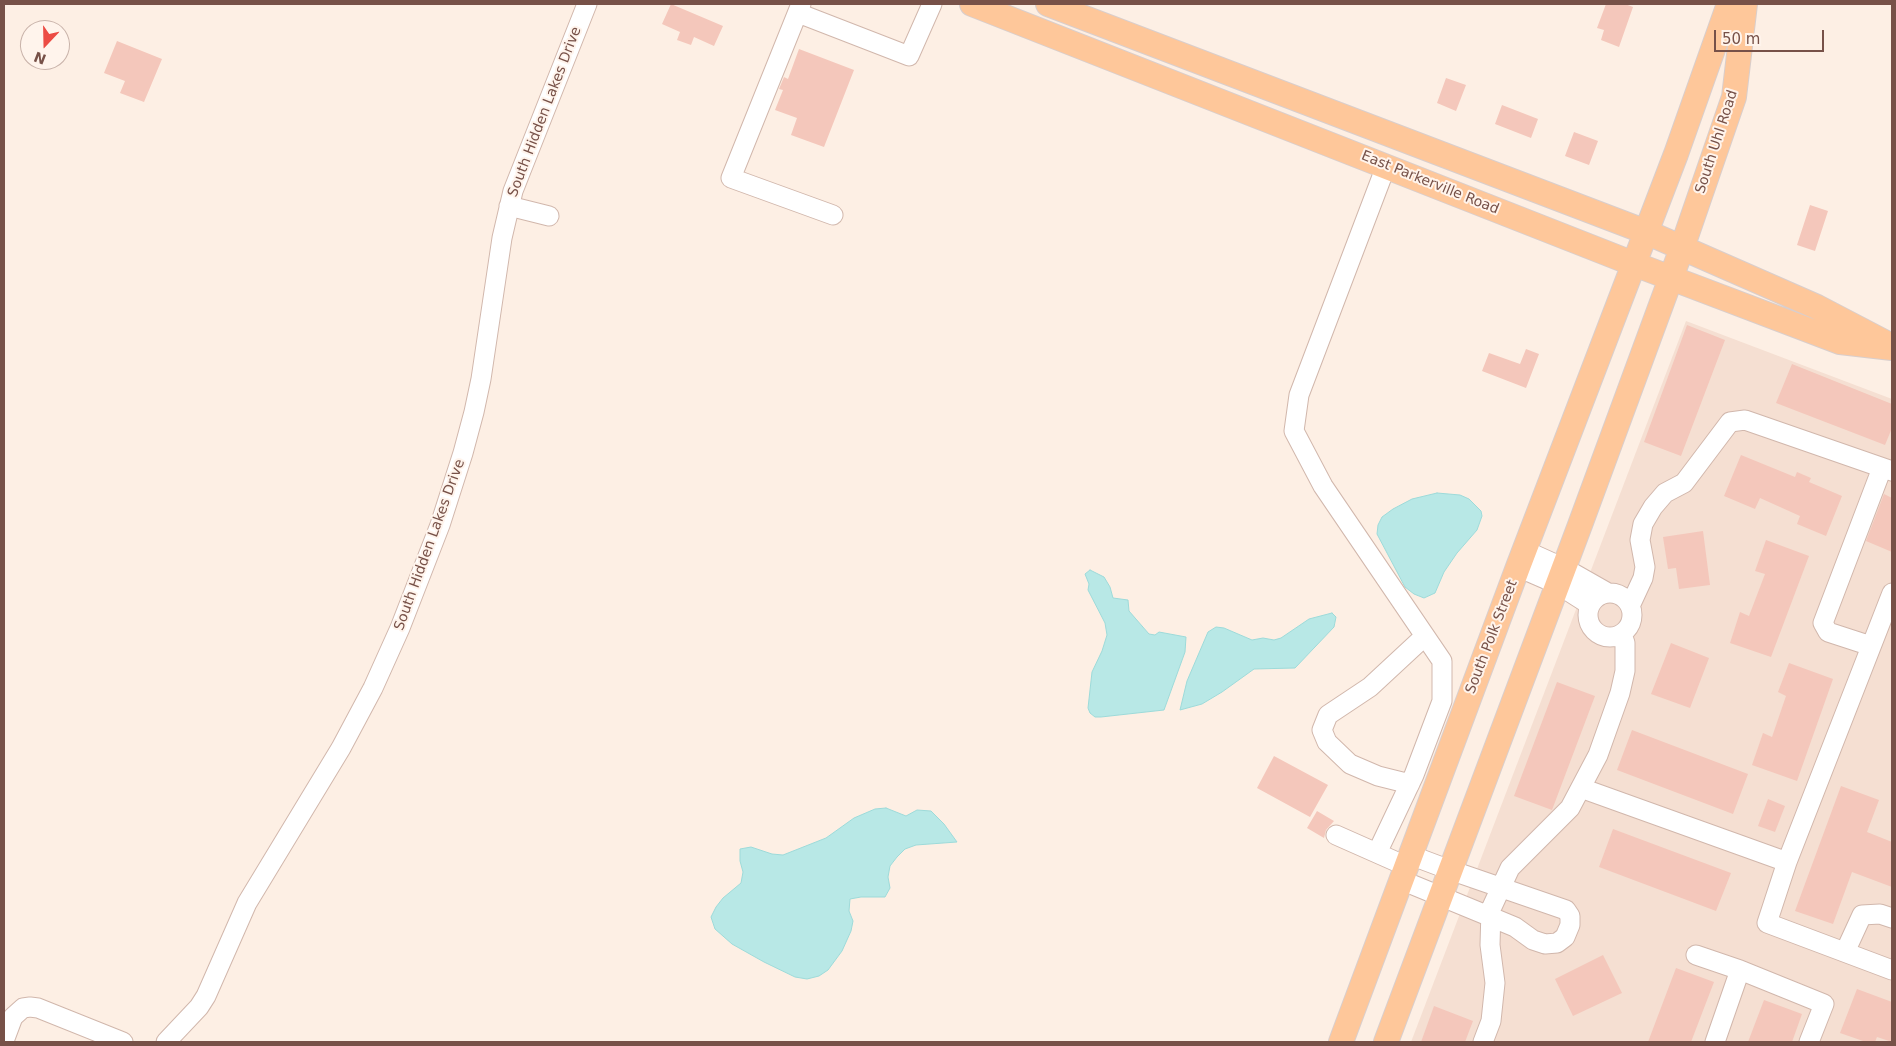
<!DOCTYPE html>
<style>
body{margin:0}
#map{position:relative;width:1896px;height:1046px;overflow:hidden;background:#fdefe4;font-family:"DejaVu Sans",sans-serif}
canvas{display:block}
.frame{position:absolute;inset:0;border:5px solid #775148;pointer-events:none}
.north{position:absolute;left:20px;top:20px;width:50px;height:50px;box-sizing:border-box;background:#fff4ec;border:1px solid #c9b3aa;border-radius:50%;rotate:201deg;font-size:14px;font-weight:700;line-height:20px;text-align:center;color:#775148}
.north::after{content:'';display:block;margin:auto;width:18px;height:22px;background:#ec4c44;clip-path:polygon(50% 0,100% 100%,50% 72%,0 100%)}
.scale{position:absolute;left:1714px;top:30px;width:110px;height:22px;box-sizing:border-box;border:2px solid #775148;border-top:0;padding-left:6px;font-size:15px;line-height:18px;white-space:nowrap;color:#775148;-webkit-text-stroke:4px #fff4ec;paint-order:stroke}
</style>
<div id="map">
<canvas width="1896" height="1046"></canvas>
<div class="frame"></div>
<div class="north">N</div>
<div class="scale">50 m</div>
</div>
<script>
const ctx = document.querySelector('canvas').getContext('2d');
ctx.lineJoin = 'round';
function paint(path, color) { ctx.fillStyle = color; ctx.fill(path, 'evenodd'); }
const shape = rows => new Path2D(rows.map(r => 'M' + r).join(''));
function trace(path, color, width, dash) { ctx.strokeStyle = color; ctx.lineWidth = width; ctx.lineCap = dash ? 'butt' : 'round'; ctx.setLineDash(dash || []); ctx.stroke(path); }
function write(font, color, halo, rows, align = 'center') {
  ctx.font = font + ' "DejaVu Sans",sans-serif'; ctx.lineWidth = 4; ctx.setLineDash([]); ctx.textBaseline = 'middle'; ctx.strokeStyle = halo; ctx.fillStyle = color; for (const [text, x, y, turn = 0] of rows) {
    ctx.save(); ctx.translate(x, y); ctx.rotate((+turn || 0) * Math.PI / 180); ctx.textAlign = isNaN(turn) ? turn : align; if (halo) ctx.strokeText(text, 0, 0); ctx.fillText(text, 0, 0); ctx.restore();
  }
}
paint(shape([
 [1686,321,1892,399,1892,1042,1411,1042]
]), '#f5dfd2');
const water = shape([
 [1437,493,1460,495,1469,499,1481,511,1482,516,1477,530,1457,553,1444,572,1435,593,1424,598,1414,594,1405,587,1377,534,1378,525,1382,517,1393,509,1412,499,1437,493],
 [1090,570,1104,577,1110,587,1113,598,1128,600,1129,611,1149,634,1155,635,1159,632,1186,637,1185,652,1164,710,1101,717,1095,717,1090,713,1088,708,1092,672,1102,651,1107,635,1105,623,1088,590,1089,584,1085,574,1090,570],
 [1332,613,1336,617,1334,627,1295,668,1254,669,1222,692,1202,704,1180,710,1187,681,1208,632,1216,627,1224,628,1252,640,1263,638,1274,640,1281,638,1309,619,1332,613],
 [886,808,906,816,917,810,931,811,944,824,957,842,916,845,905,849,897,857,890,866,888,877,890,888,885,897,861,897,850,899,849,911,853,921,851,931,842,951,828,970,819,976,807,979,795,977,764,962,732,944,715,929,711,917,716,907,723,898,741,883,743,872,740,861,740,849,751,847,772,854,783,855,826,838,854,818,875,809,886,808]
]);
paint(water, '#b8e8e6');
trace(water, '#9ddad9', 1);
paint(shape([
 [671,4,723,26,714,46,694,37,691,45,677,40,680,32,662,24],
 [1606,4,1625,4,1633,7,1619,47,1601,40,1604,30,1597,28],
 [117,41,162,59,144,102,120,93,125,81,104,73],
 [799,49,854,70,824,147,791,135,797,118,775,110,783,90,779,89,784,77,788,79],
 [1446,78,1466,85,1456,111,1437,103],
 [1502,105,1538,119,1531,138,1495,124],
 [1574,132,1598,141,1589,165,1565,156],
 [1810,205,1828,211,1815,251,1797,245],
 [1687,325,1725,340,1681,456,1644,442],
 [1526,349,1539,354,1526,388,1482,371,1489,353,1520,364],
 [1792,364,1892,404,1892,428,1885,445,1776,403],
 [1741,455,1795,477,1797,472,1811,478,1809,482,1842,496,1826,536,1797,524,1800,516,1760,498,1755,509,1724,496],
 [1884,494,1892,498,1892,552,1866,541],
 [1703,531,1710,585,1679,589,1676,568,1668,569,1663,537],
 [1766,540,1809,556,1771,657,1730,643,1740,612,1749,616,1765,574,1755,571],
 [1671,643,1709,658,1690,708,1651,694],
 [1789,663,1833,679,1797,781,1752,765,1763,733,1772,737,1786,696,1778,692],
 [1557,682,1595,696,1552,810,1514,796],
 [1632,730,1748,774,1733,814,1617,770],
 [1274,756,1328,785,1310,817,1257,788],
 [1841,786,1879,800,1867,832,1892,842,1892,887,1852,872,1833,924,1795,911],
 [1768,799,1785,806,1775,832,1758,826],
 [1317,811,1334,821,1326,830,1324,838,1307,828],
 [1613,829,1731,873,1716,911,1599,867],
 [1603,955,1622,993,1573,1016,1555,979],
 [1676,968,1714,982,1691,1042,1648,1042],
 [1857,989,1892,1002,1892,1042,1877,1037,1875,1042,1866,1042,1840,1033],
 [1764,1000,1802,1014,1792,1042,1748,1042],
 [1434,1006,1473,1021,1465,1042,1421,1042]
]), '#f4c7bb');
const minor = shape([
 [801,4,731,178,833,215],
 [798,13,909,56,932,4],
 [509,206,549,216],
 [1524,550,1564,568,1608,593],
 [1518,567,1557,584,1590,605],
 '1588 615a22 22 0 1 1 44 0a22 22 0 1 1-44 0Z',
 [1892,593,1787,862,1767,923,1892,970],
 [1630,606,1643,578,1645,567,1640,540,1643,524,1653,507,1665,493,1684,483,1730,422,1745,420,1892,471],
 [1871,646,1828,632,1823,623,1882,468],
 [1410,784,1378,776,1350,764,1327,742,1322,730,1328,715,1370,687,1425,636],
 [1581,788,1787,862],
 [1336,835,1406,866],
 [1377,853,1414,775,1442,701,1442,661,1323,486,1294,431,1299,395,1386,166],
 [1401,880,1491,917,1515,927,1533,940,1545,944,1557,943,1565,937,1570,925,1570,916,1566,910,1450,870,1410,855],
 [1845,952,1862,915,1880,914,1892,918],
 [1696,955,1740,970,1824,1004,1809,1042],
 [4,1041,13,1017,23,1008,30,1007,38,1008,123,1042],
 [166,1042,199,1007,206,996,247,903,341,748,373,688,400,628,440,525,463,453,474,412,481,379,502,238,513,191,587,4],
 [1483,1042,1491,1021,1495,983,1490,945,1491,909,1510,868,1570,808,1598,755,1620,693,1625,671,1625,643,1622,634],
 [1715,1042,1740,970]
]);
const major = shape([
 [972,4,1634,264,1840,342,1892,348],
 [1048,4,1646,232,1817,307,1884,342],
 [1341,1042,1518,567,1676,154,1729,4],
 [1386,1042,1580,525,1682,248,1734,97,1745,4]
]);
trace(minor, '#d1b7ac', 21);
trace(major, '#d9cecc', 26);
trace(minor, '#fff', 19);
trace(major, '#fec79a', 24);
write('14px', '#775148', '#fff4ec', [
 ["South Hidden Lakes Drive",545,112,-69],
 ["South Uhl Road",1717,142,-72],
 ["East Parkerville Road",1430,183,22],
 ["South Hidden Lakes Drive",430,545,-70],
 ["South Polk Street",1492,637,-69]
]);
</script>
